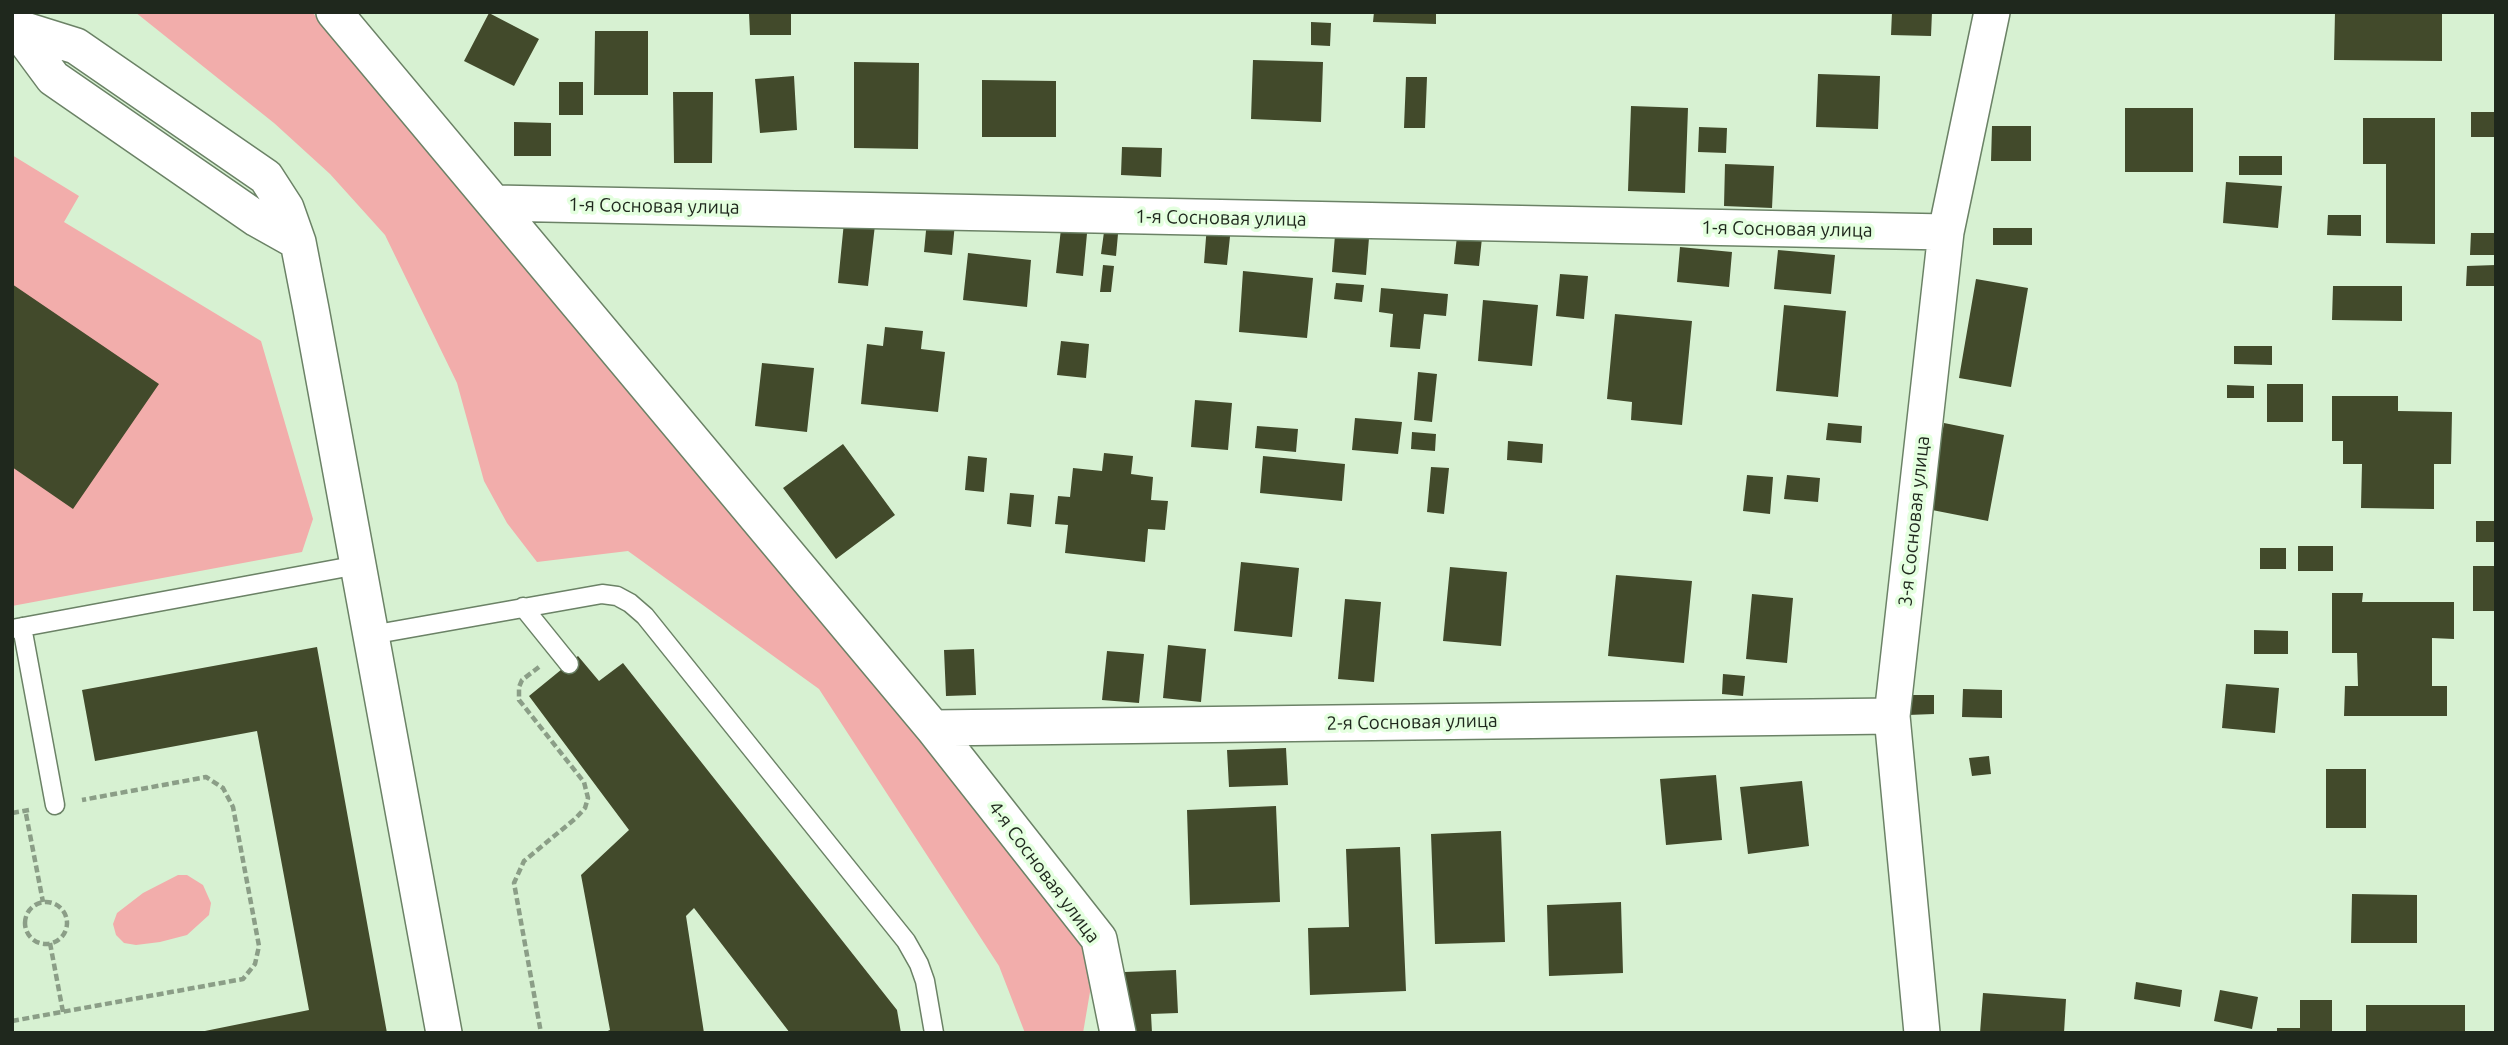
<!DOCTYPE html>
<meta charset="utf-8">
<style>
body{margin:0}
#map{position:relative;width:2508px;height:1045px;overflow:hidden;background:#d7f1d2;font-family:Ubuntu,sans-serif}
canvas{display:block}
.frame{position:absolute;inset:0;border:14px solid #1f281d;pointer-events:none}
</style>
<div id="map">
<canvas width="2508" height="1045"></canvas>
<div class="frame"></div>
</div>
<script>
const ctx = document.querySelector('canvas').getContext('2d');
ctx.lineJoin = 'round';
function paint(path, color) { ctx.fillStyle = color; ctx.fill(path, 'evenodd'); }
const shape = rows => new Path2D(rows.map(r => 'M' + r).join(''));
function trace(path, color, width, dash) { ctx.strokeStyle = color; ctx.lineWidth = width; ctx.lineCap = dash ? 'butt' : 'round'; ctx.setLineDash(dash || []); ctx.stroke(path); }
function write(font, color, halo, rows, align = 'center') {
  ctx.font = font + ' Ubuntu,sans-serif'; ctx.lineWidth = 7; ctx.setLineDash([]); ctx.textBaseline = 'middle'; ctx.strokeStyle = halo; ctx.fillStyle = color; for (const [text, x, y, turn = 0] of rows) {
    ctx.save(); ctx.translate(x, y); ctx.rotate((+turn || 0) * Math.PI / 180); ctx.textAlign = isNaN(turn) ? turn : align; if (halo) ctx.strokeText(text, 0, 0); ctx.fillText(text, 0, 0); ctx.restore();
  }
}
paint(shape([
 [135,12,312,12,904,690,1099,939,1083,1033,1025,1033,999,966,819,689,628,551,537,562,507,523,484,481,457,383,385,235,330,174,274,123],
 [12,155,79,196,64,222,261,341,313,519,302,552,12,606],
 [178,875,187,875,203,885,211,903,209,915,187,935,160,942,136,945,124,943,116,935,113,924,117,913,143,893]
]), '#f2adab');
paint(shape([
 [1374,12,1436,12,1436,24,1373,22],
 [1892,12,1932,12,1931,36,1891,35],
 [2335,12,2442,12,2442,61,2334,60],
 [489,13,539,39,514,86,464,61],
 [749,13,791,13,791,35,750,35],
 [1311,22,1331,23,1330,46,1311,45],
 [595,31,648,31,648,95,594,95],
 [1253,60,1323,62,1321,122,1251,119],
 [854,62,919,63,918,149,854,148],
 [1818,74,1880,76,1878,129,1816,127],
 [794,76,797,130,760,133,755,79],
 [1406,77,1427,77,1425,128,1404,128],
 [982,80,1056,81,1056,137,982,137],
 [559,82,583,82,583,115,559,115],
 [673,92,713,92,712,163,674,163],
 [1631,106,1688,108,1685,193,1628,191],
 [2125,108,2193,108,2193,172,2125,172],
 [2471,112,2496,112,2496,137,2471,137],
 [2363,118,2435,118,2435,244,2386,243,2386,164,2363,164],
 [514,122,551,123,551,156,514,156],
 [1992,126,2031,126,2031,161,1991,161],
 [1699,127,1727,128,1726,153,1698,152],
 [1122,147,1162,148,1161,177,1121,175],
 [2239,156,2282,156,2282,175,2239,175],
 [1725,164,1774,166,1772,208,1724,206],
 [2226,182,2282,186,2278,228,2223,223],
 [2328,215,2361,215,2361,236,2327,235],
 [927,220,955,223,952,255,924,252],
 [1062,220,1088,223,1083,276,1056,273],
 [844,222,875,225,868,286,838,283],
 [1207,225,1231,227,1227,265,1204,263],
 [1993,228,2032,228,2032,245,1993,245],
 [1104,232,1118,234,1116,256,1101,254],
 [2471,233,2496,233,2496,255,2470,255],
 [1335,235,1369,238,1366,275,1332,272],
 [1457,236,1482,238,1479,266,1454,264],
 [1680,247,1732,252,1729,287,1677,282],
 [1778,250,1835,255,1831,294,1774,289],
 [968,253,1031,260,1027,307,963,300],
 [1103,265,1114,266,1111,292,1100,292],
 [2496,265,2496,286,2466,286,2467,266],
 [1243,271,1313,278,1307,338,1239,332],
 [1560,274,1588,276,1584,319,1556,316],
 [1976,279,2028,288,2011,387,1959,378],
 [1336,283,1364,285,1362,302,1334,299],
 [12,284,159,384,73,509,12,467],
 [2333,286,2402,286,2402,321,2332,320],
 [1381,288,1448,294,1446,316,1424,314,1420,349,1390,347,1393,314,1379,312],
 [1483,300,1538,305,1532,366,1478,361],
 [1784,305,1846,311,1838,397,1776,391],
 [1615,314,1692,321,1682,425,1631,420,1632,402,1607,399],
 [885,327,923,331,921,349,945,352,938,412,861,404,867,344,883,346],
 [1061,341,1089,344,1086,378,1057,375],
 [2234,346,2272,346,2272,365,2234,364],
 [762,363,814,368,807,432,755,426],
 [1418,372,1437,374,1432,422,1414,420],
 [2267,384,2303,384,2303,422,2267,422],
 [2227,385,2254,386,2254,398,2227,398],
 [2332,396,2398,396,2398,411,2452,412,2451,464,2434,464,2434,509,2361,508,2362,464,2343,464,2343,441,2332,441],
 [1195,400,1232,403,1228,450,1191,447],
 [1355,418,1402,422,1398,454,1352,450],
 [1828,423,1862,426,1861,443,1826,440],
 [1944,423,2004,435,1988,521,1927,509],
 [1257,426,1298,429,1296,452,1255,448],
 [1412,432,1436,434,1435,451,1411,449],
 [1508,441,1543,444,1542,463,1507,460],
 [843,444,895,515,836,559,783,488],
 [1104,453,1133,456,1131,474,1153,477,1151,500,1168,501,1165,530,1148,529,1145,562,1065,553,1068,525,1055,524,1058,496,1070,497,1073,468,1102,471],
 [968,456,987,458,984,492,965,490],
 [1263,456,1345,464,1342,501,1260,493],
 [1431,467,1449,468,1444,514,1427,512],
 [1747,475,1773,477,1770,514,1743,511],
 [1787,475,1820,478,1818,502,1784,499],
 [1010,493,1034,495,1031,527,1007,524],
 [2476,521,2496,521,2496,542,2476,542],
 [2298,546,2333,546,2333,571,2298,571],
 [2260,548,2286,548,2286,569,2260,569],
 [1241,562,1299,568,1292,637,1234,631],
 [2473,566,2496,566,2496,611,2473,611],
 [1450,567,1507,572,1501,646,1443,641],
 [1616,575,1692,581,1684,663,1608,656],
 [2332,593,2363,593,2362,602,2454,602,2454,639,2432,638,2432,686,2447,686,2447,716,2344,716,2345,686,2358,686,2357,653,2332,653],
 [1752,594,1793,598,1787,663,1746,659],
 [1345,599,1381,602,1374,682,1338,679],
 [2254,630,2288,631,2288,654,2254,654],
 [1168,645,1206,649,1201,702,1163,698],
 [317,647,387,1033,195,1033,309,1010,257,731,95,761,82,690],
 [974,649,976,695,946,696,944,650],
 [1107,651,1144,654,1139,703,1102,700],
 [578,656,599,681,623,663,897,1010,901,1033,790,1033,694,908,686,916,704,1033,603,1033,610,1030,581,875,629,830,529,696],
 [1723,674,1745,676,1743,696,1722,694],
 [2226,684,2279,688,2275,733,2222,728],
 [1963,689,2002,690,2002,718,1962,717],
 [1908,695,1934,695,1934,714,1908,715],
 [1286,748,1288,785,1229,787,1227,750],
 [1989,756,1991,774,1972,776,1969,758],
 [2326,769,2366,769,2366,828,2326,828],
 [1716,775,1722,840,1666,845,1660,779],
 [1802,781,1809,846,1748,854,1740,787],
 [1276,806,1280,902,1190,905,1187,810],
 [1501,831,1505,942,1435,944,1431,834],
 [1400,847,1406,991,1310,995,1308,928,1349,927,1346,849],
 [2352,894,2417,895,2417,943,2351,943],
 [1621,902,1623,973,1549,976,1547,905],
 [1176,970,1178,1013,1151,1014,1152,1033,1117,1033,1099,973],
 [2136,982,2182,990,2180,1007,2134,999],
 [2220,990,2258,997,2252,1029,2214,1021],
 [1983,993,2066,999,2064,1033,1980,1033],
 [2300,1000,2332,1000,2332,1033,2277,1033,2277,1028,2300,1028],
 [2366,1005,2465,1005,2465,1033,2366,1033]
]), '#424a2b');
const lane = shape([
 [523,607,569,664],
 [22,627,55,805],
 [12,629,358,565],
 [371,635,602,594,617,596,630,603,645,616,906,941,919,964,925,981,934,1033]
]);
const street = shape([
 [334,12,933,728,1099,939,1118,1033],
 [12,26,76,46,266,177,286,208,298,242,311,309,444,1033],
 [16,28,53,78,257,219,298,242],
 [495,203,1946,232],
 [933,728,1892,716],
 [1922,1033,1892,716,1946,232,1992,12]
]);
trace(lane, '#6b8266', 21);
trace(street, '#6b8266', 38);
trace(shape([
 [539,667,522,680,519,687,519,700,584,782,588,798,585,808,576,818,524,861,514,883,541,1033],
 [12,813,29,810],
 [26,814,43,902],
 '25 923a21 21 0 1 1 42 0a21 21 0 1 1-42 0Z',
 [50,943,63,1012],
 [12,1021,243,979,255,964,259,946,233,807,223,788,206,777,82,800]
]), '#8b9e87', 4.5, [7, 3.5]);
trace(lane, '#fff', 18);
trace(street, '#fff', 35);
write('19px', '#1f281d', '#e4ffdf', [
 ["1-я Сосновая улица",654,206,1],
 ["1-я Сосновая улица",1221,218,1],
 ["1-я Сосновая улица",1787,229,1],
 ["3-я Сосновая улица",1914,521,-84],
 ["2-я Сосновая улица",1412,722,-1],
 ["4-я Сосновая улица",1044,872,53]
]);
</script>
